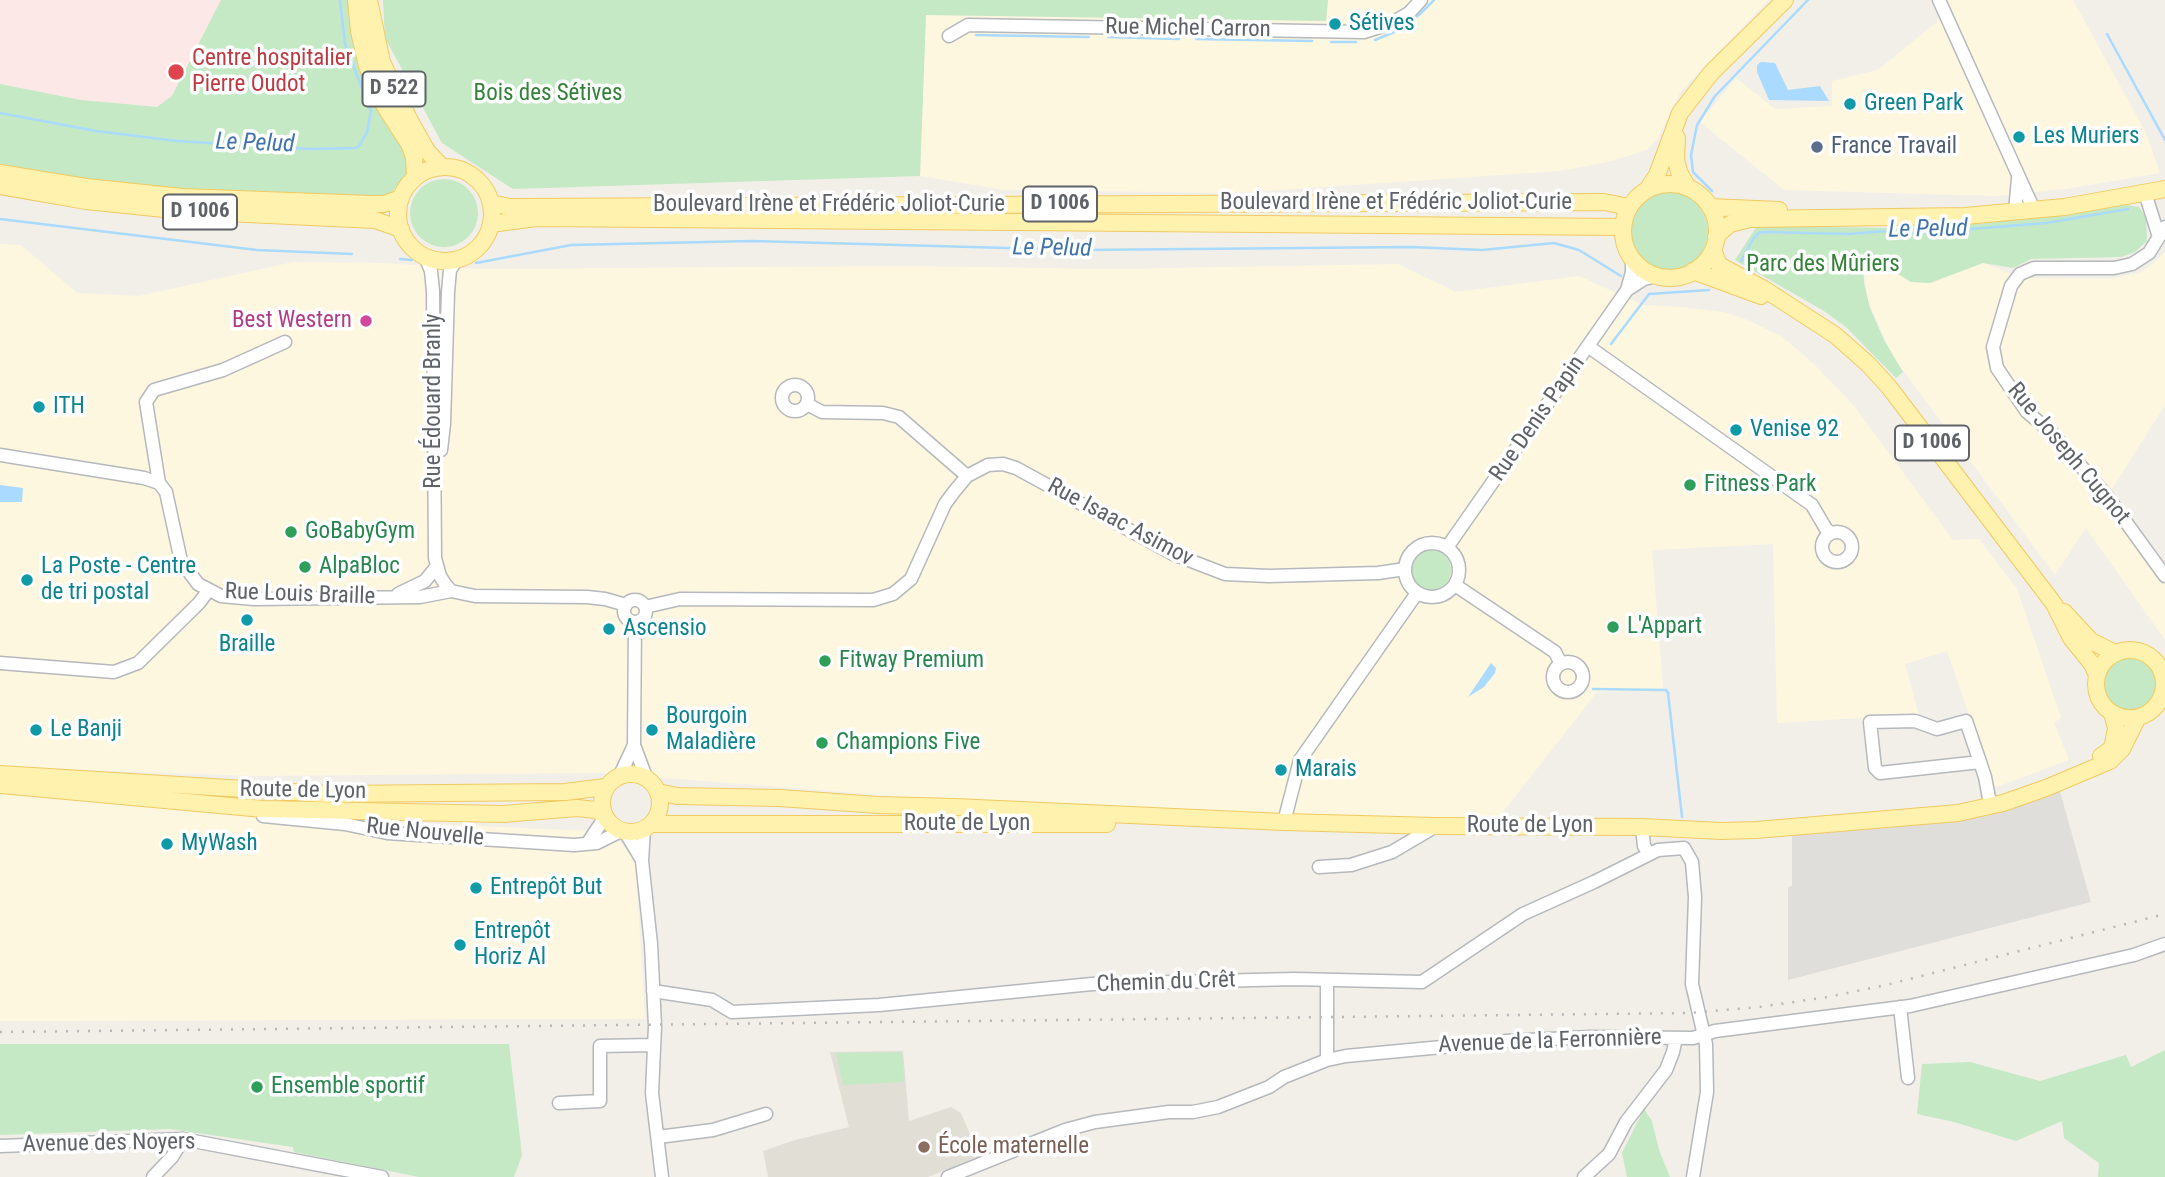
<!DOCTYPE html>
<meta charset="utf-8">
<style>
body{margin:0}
canvas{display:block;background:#f1efe8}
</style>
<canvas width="2165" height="1177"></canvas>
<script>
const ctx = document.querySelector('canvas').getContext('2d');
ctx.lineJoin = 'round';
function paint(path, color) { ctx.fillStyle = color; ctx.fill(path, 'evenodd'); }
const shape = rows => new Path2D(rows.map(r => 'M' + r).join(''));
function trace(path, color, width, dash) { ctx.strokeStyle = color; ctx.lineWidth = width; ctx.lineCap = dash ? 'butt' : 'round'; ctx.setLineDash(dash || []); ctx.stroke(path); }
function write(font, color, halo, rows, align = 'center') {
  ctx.font = font + ' "Roboto Condensed",sans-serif'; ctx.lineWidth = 7; ctx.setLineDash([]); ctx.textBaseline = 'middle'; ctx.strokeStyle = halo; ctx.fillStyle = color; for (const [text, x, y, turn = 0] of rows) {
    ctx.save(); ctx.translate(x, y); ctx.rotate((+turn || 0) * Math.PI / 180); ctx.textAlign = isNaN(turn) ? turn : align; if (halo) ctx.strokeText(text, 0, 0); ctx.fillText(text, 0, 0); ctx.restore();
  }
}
paint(shape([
 [1328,0,1769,0,1681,91,1658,138,1647,150,1608,162,1559,171,1235,193,1005,190,920,176,926,15,1326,21],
 [1937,0,2073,0,2146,133,2160,173,2065,189,1996,196,1784,190,1700,122,1736,78,1775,109,1832,106,1832,81,1878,70,1938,21],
 [0,244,21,245,77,293,139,296,293,262,381,263,480,269,903,266,1113,269,1398,264,1456,292,1579,276,1643,305,1680,307,1723,312,1745,319,1781,336,1813,363,1854,406,1953,540,1979,539,2017,589,2061,718,2054,723,2069,760,1994,788,1947,651,1905,664,1920,720,1876,717,1777,723,1773,544,1652,550,1663,689,1597,692,1499,817,1260,817,1022,806,602,773,254,776,0,767],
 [2165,252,2165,405,2112,489,2165,564,2165,640,2086,528,2055,575,1893,357,1868,301,1863,266,1885,266,1911,282,1930,283,1983,263,2022,278,2110,279,2141,272,2154,263],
 [0,791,283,817,608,832,635,853,645,1019,0,1021]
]), '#fef7e0');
paint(shape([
 [2059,788,2091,902,1788,980,1788,887,1792,886,1792,831,1987,816]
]), '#e0deda');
paint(shape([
 [903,1051,909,1121,951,1107,961,1113,979,1156,928,1177,768,1177,763,1151,795,1140,849,1127,830,1052]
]), '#e1ded6');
paint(shape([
 [0,0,339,0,343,47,157,107,81,100,0,85]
]), '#fce8e6');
paint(shape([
 [221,0,349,0,353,36,360,69,375,106,402,148,408,161,407,173,392,192,383,196,201,189,188,191,116,184,0,166,0,84,81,100,157,107,172,96],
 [383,0,1328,0,1326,21,926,15,920,176,513,189,442,143,385,38],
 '410 213a34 34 0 1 1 68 0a34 34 0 1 1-68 0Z',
 '1630 231a39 39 0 1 1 78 0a39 39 0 1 1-78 0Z',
 [2126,205,2139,207,2146,217,2147,241,2135,252,2121,257,2031,259,2013,268,1983,263,1930,283,1911,282,1885,266,1863,266,1864,283,1870,308,1884,340,1903,372,1896,378,1846,327,1824,311,1735,260,1757,226,1899,228,1977,224,2057,216],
 '1411 570a20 20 0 1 1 40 0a20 20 0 1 1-40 0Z',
 '2104 684a26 26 0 1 1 52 0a26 26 0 1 1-52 0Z',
 [0,1044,509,1044,522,1155,514,1177,419,1177,294,1152,293,1147,170,1129,0,1135],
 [2165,1050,2165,1177,2098,1177,2099,1163,2064,1138,2062,1121,2016,1141,1954,1122,1917,1114,1922,1064,1970,1062,2040,1081,2126,1055,2131,1067],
 [902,1052,904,1082,843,1085,836,1053],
 [1644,1109,1652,1121,1659,1150,1670,1177,1627,1177,1622,1153]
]), '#c5e8c5');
paint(shape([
 [1761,62,1775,63,1788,90,1820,86,1829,101,1769,100,1757,72,1757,65],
 [0,485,23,488,22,502,0,502],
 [1491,663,1496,668,1495,673,1484,687,1468,697]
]), '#aadaff');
trace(shape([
 [2107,34,2165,140],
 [976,35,1089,37],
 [1108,37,1179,39],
 [1196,39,1312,41],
 [1375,40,1399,30,1420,14,1434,0],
 [1331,42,1356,42],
 [0,113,96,131,177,141,311,149,355,148,359,146,367,132,371,111,345,44,340,0],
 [1712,191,1693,172,1691,155,1697,125,1715,96,1808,0],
 [0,219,257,250,352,254],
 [400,259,412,260],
 [1741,261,1753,239,1759,233,1764,232,1848,234,1887,231,1917,233,1958,230,2046,223,2128,209],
 [476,263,571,245,752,241,1081,250,1411,247,1482,250,1554,243,1579,250,1621,276],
 [1611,344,1649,294,1709,290],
 [1593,689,1666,690,1668,693,1682,817]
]), '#aadaff', 2.5);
const minor = shape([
 [1939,0,2034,210],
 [949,36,968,25,1364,32,1392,23,1409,13,1421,0],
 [2145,193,2159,237],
 [2015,212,2018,178],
 [2165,227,2149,253,2132,264,2114,268,2034,268,2020,274,2011,286,1993,347,1997,368,2027,412,2052,433,2107,496,2165,576],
 [425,256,431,271,433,291,435,558,440,576,445,584,451,591,475,596,587,597,605,599,626,605],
 [1627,290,1644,279,1657,276],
 [1589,347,1812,505,1826,529,1831,533],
 '782 398a13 13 0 1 1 26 0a13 13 0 1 1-26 0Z',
 [807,404,822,412,883,413,899,417,967,476],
 [441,450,444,424,448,292,450,270,457,259],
 [0,455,144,478,159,483,166,492,181,561,198,584,221,596,254,599,420,597,451,591],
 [159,483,146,402,154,390,223,370,285,342],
 '1822 547a15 15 0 1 1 30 0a15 15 0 1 1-30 0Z',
 '1405 570a27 27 0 1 1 54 0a27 27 0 1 1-54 0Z',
 [1448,546,1627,290,1632,272,1632,259],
 [1455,585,1555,652,1561,664],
 [398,594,425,581,437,566],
 '624 611a11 11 0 1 1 22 0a11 11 0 1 1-22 0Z',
 [645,607,680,599,873,600,893,594,911,579,945,504,953,493,967,476,988,465,1003,464,1016,468,1173,554,1225,574,1269,576,1378,573,1405,569],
 [635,622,634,745,646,777],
 '1553 677a15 15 0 1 1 30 0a15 15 0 1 1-30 0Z',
 [0,663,114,672,138,663,199,603,208,591],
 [1980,762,1880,773,1875,768,1870,722,1915,721,1937,729,1966,721,1980,762,1985,777,1989,798],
 [620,775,634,745],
 [263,816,345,824,387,833,574,845,597,843,621,831],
 [1284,822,1300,760,1417,593],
 [1642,827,1644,846,1649,854],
 [644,829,642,861,651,944,655,1026,652,1093,662,1177],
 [625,832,642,860],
 [587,844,605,817],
 [1684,848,1692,862,1695,897,1692,984,1706,1044,1707,1092,1693,1177],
 [1319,867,1351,865,1392,852,1436,826],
 [1327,980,1327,1060],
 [653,991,712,1000,732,1012,879,1005,1092,984,1294,979,1422,982,1523,914,1594,882,1658,850,1684,848],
 [1900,1007,1908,1078],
 [559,1103,600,1101,600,1046,654,1045],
 [658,1137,713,1130,766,1114],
 [0,1146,183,1139,382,1177],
 [153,1177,172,1157,183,1139],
 [948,1177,1065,1130,1095,1122,1169,1112,1193,1112,1218,1107,1269,1087,1284,1077,1327,1060,1346,1056,1506,1041,1591,1037,1693,1038,1715,1031,1910,1006,2134,955,2165,944],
 [1584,1177,1609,1154,1626,1122,1666,1070,1673,1052,1676,1038]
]);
const major = shape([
 [356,0,359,31,367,66,384,105,409,144,414,157,415,178],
 [369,0,382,62,410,121,427,151,442,167],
 [1677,138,1676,159,1679,172,1688,188],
 '398 214a47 47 0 1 1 94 0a47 47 0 1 1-94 0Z',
 [0,173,86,187,183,197,371,204,384,204,401,198],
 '1623 231a47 47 0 1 1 94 0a47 47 0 1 1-94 0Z',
 [0,186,86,201,184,211,375,220,401,229],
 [1647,190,1657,175,1680,113,1711,73,1785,0],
 [491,203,510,207,1604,202,1629,207],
 [1710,207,1779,210],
 [491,224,536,218,1623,227],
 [1716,236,1730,224,1750,219,1965,216,2064,207,2165,189],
 [1713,250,1719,265,1764,289,1835,335,1868,364,1889,387,2054,604,2071,638,2092,664,2097,675],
 [1693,271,1761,296],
 [2064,612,2091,641,2115,653],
 '2096 684a34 34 0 1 1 68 0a34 34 0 1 1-68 0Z',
 [2101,756,2111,749,2113,744,2116,728,2112,713],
 '602 803a29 29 0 1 1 58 0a29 29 0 1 1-58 0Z',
 [0,774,326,794,565,792,605,787],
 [0,785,263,809,503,814,577,808,596,810,603,814],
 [658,792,677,796,780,798,878,805,955,807,1284,822,1436,826,1642,827,1721,831,1756,830,1958,813,2003,803,2046,788,2110,761,2122,749,2138,717],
 [651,824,1107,824]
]);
trace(minor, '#b5b8bc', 15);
trace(major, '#f2c960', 18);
trace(minor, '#fff', 12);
trace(major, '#fff2af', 16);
trace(shape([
 [0,1032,1689,1013,1759,1007,1828,997,1886,985,2165,914]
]), '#b6b7b8', 2.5, [2, 9]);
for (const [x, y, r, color] of [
 [1335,24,7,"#0f9aa8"],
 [176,72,9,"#e0444e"],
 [1850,104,7,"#0f9aa8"],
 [2019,137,7,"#0f9aa8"],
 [1817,147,7,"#5c6f8a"],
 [366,321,7,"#d1479c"],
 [39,407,7,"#0f9aa8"],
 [1736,430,7,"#0f9aa8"],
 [1690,485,7,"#2e9e5b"],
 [291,532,7,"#2e9e5b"],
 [305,567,7,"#2e9e5b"],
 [27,580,7,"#0f9aa8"],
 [247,620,7,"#0f9aa8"],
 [1613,627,7,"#2e9e5b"],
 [609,629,7,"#0f9aa8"],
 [825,661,7,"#2e9e5b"],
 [36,730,7,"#0f9aa8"],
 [652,730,7,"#0f9aa8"],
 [822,743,7,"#2e9e5b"],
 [1281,770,7,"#0f9aa8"],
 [167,844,7,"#0f9aa8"],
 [476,888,7,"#0f9aa8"],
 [460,945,7,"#0f9aa8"],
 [257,1087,7,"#2e9e5b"],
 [924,1147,7,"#8d6e63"]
]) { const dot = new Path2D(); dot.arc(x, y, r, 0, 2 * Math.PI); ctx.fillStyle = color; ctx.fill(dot); trace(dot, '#fff', 2.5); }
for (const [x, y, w] of [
 [394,89,63],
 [1060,204,74],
 [200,212,74],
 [1932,443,74]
]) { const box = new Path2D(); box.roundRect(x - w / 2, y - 17.5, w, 35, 5); ctx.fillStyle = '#fff'; ctx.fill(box); trace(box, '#5f6368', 2); }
write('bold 21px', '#5f6368', null, [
 ["D 522",394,89],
 ["D 1006",1060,204],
 ["D 1006",200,212],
 ["D 1006",1932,443]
]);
write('23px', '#0d838f', '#fff', [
 ["Sétives",1349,24],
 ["Green Park",1864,104],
 ["Les Muriers",2033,137],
 ["ITH",53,407],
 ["Venise 92",1750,430],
 ["La Poste - Centre",41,567],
 ["de tri postal",41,593],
 ["Ascensio",623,629],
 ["Braille",247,645,"center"],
 ["Bourgoin",666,717],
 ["Maladière",666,743],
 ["Le Banji",50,730],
 ["Marais",1295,770],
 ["MyWash",181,844],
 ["Entrepôt But",490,888],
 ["Entrepôt",474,932],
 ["Horiz Al",474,958]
], 'left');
write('23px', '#5f6368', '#fff', [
 ["Rue Michel Carron",1188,29,1],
 ["Boulevard Irène et Frédéric Joliot-Curie",1396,203],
 ["Boulevard Irène et Frédéric Joliot-Curie",829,205],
 ["Rue Édouard Branly",434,401,-90],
 ["Rue Denis Papin",1538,419,-55],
 ["Rue Joseph Cugnot",2068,454,50],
 ["Rue Isaac Asimov",1120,523,28],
 ["Rue Louis Braille",300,595,2],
 ["Route de Lyon",303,791,1],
 ["Route de Lyon",967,824],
 ["Route de Lyon",1530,826],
 ["Rue Nouvelle",425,833,6],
 ["Chemin du Crêt",1166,983,-2],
 ["Avenue de la Ferronnière",1550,1042,-2],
 ["Avenue des Noyers",109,1144,-1]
]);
write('23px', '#be3a42', '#fff', [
 ["Centre hospitalier",192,59],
 ["Pierre Oudot",192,85]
], 'left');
write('23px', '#348238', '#fff', [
 ["Bois des Sétives",548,94],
 ["Parc des Mûriers",1823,265]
]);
write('23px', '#4e5e75', '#fff', [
 ["France Travail",1831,147]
], 'left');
write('23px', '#b23c85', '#fff', [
 ["Best Western",352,321]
], 'right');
write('23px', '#27864d', '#fff', [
 ["Fitness Park",1704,485],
 ["GoBabyGym",305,532],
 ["AlpaBloc",319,567],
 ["L'Appart",1627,627],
 ["Fitway Premium",839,661],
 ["Champions Five",836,743],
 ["Ensemble sportif",271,1087]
], 'left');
write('23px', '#785e54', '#fff', [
 ["École maternelle",938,1147]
], 'left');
write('italic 24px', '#4174aa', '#fff', [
 ["Le Pelud",255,144,2],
 ["Le Pelud",1928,230,-1],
 ["Le Pelud",1052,249,1]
]);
</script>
